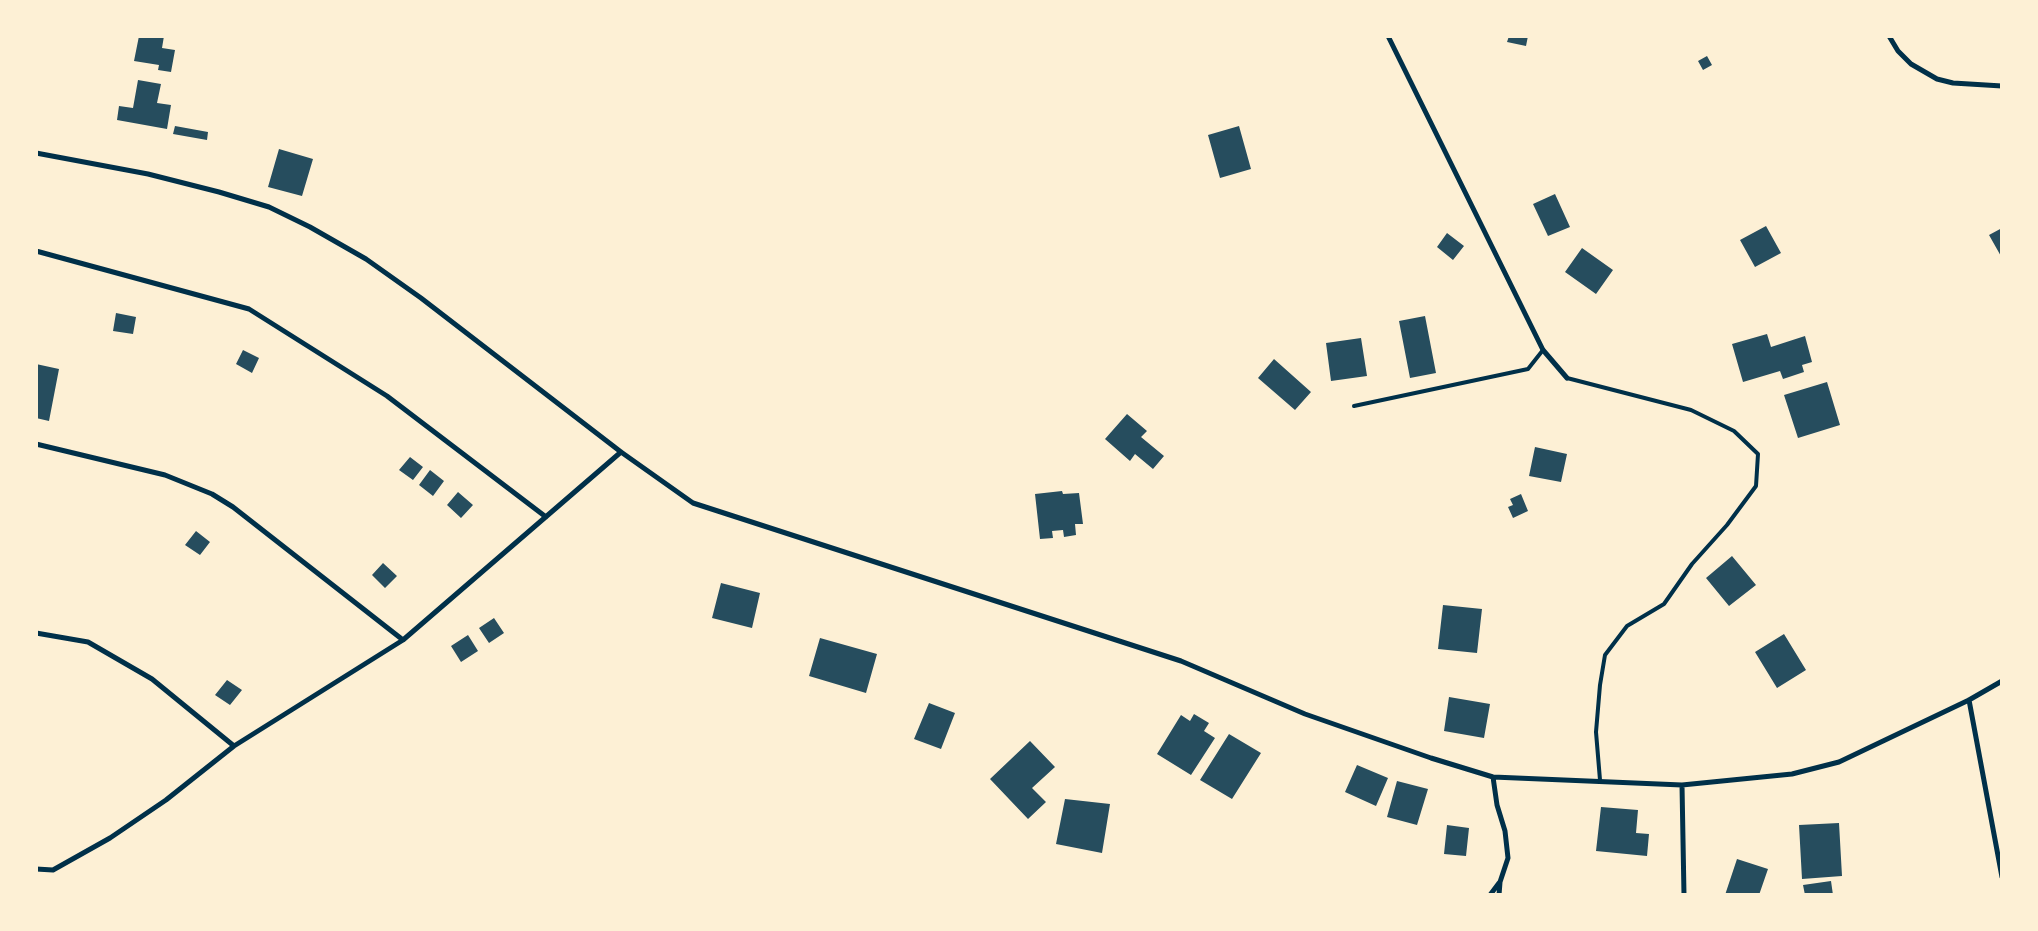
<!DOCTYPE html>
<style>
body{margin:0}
#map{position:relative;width:2038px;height:931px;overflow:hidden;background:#fdf0d5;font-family:"Fira Sans",sans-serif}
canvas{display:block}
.frame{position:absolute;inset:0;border:38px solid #fdf0d5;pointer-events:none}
</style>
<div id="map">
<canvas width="2038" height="931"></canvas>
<div class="frame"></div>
</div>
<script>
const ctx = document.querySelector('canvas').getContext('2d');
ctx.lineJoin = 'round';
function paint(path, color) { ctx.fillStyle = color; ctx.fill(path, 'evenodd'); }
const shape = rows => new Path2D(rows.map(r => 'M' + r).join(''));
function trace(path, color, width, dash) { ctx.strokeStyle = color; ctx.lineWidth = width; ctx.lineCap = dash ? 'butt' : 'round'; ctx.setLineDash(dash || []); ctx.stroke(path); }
paint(shape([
 [139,36,164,36,162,48,175,50,171,72,158,70,159,65,134,61],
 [1509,36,1528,36,1526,46,1507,42],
 [1707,56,1712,65,1703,70,1698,61],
 [138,80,161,84,157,103,171,105,167,129,117,120,119,106,133,108],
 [175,126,208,132,207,140,173,134],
 [1239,126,1251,169,1220,178,1208,135],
 [279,149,313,159,302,196,268,187],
 [1555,194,1570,227,1548,236,1533,204],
 [1766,226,1781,253,1755,267,1740,240],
 [2002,228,2002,258,1989,235],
 [1447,233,1464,246,1453,260,1437,247],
 [1582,248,1613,270,1596,294,1565,272],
 [116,313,136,317,133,334,113,331],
 [1425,316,1436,373,1410,378,1399,321],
 [1767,334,1771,347,1805,336,1812,362,1802,365,1804,372,1783,379,1780,371,1743,382,1732,344],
 [1361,338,1367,376,1331,381,1326,343],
 [243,350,259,358,252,373,236,364],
 [1274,359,1311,392,1295,410,1258,378],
 [36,364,59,369,49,421,36,418],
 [1827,382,1840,425,1798,438,1784,395],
 [1127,414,1147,431,1141,437,1164,456,1153,469,1135,454,1130,461,1105,439],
 [1535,447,1567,454,1561,482,1529,476],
 [410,457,423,467,413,480,399,470],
 [430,470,444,481,433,496,419,485],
 [1062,491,1063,494,1079,493,1083,524,1075,524,1076,535,1064,537,1063,530,1052,531,1053,538,1040,539,1035,494],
 [458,492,473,505,461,518,447,505],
 [1521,494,1528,511,1513,518,1508,507,1513,505,1510,499],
 [196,531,210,542,200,555,185,545],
 [1732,556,1756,585,1729,606,1706,578],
 [383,563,397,576,385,588,372,575],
 [721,583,760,593,752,628,712,618],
 [1443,605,1482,609,1477,653,1438,649],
 [494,618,504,633,489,643,479,628],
 [1784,634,1806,670,1777,688,1755,652],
 [468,635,478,651,461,662,451,646],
 [820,638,877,654,866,693,809,676],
 [227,680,242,690,230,705,215,695],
 [1449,697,1490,704,1484,738,1444,731],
 [929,703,955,713,941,749,914,739],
 [1194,714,1209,723,1204,731,1215,738,1191,775,1157,754,1181,715,1190,721],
 [1229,734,1261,753,1232,799,1200,780],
 [1030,741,1055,767,1032,788,1046,802,1028,819,990,779],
 [1357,765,1388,778,1376,806,1345,792],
 [1397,781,1428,789,1417,825,1387,817],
 [1065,799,1110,804,1102,853,1056,844],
 [1601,807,1638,810,1636,833,1649,834,1647,856,1596,851],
 [1839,823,1842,876,1802,879,1799,825],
 [1447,825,1469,828,1466,856,1444,854],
 [1737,859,1768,869,1759,895,1725,895],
 [1831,881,1833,895,1805,895,1803,885]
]), '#264d5e');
trace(shape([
 [1567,378,1691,410,1734,431,1758,454,1756,486,1727,525,1692,564,1664,604,1627,626,1605,655,1600,685,1596,732,1600,780],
 [1354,406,1528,369,1543,350]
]), '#003049', 4);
trace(shape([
 [1388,36,1543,350,1567,378],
 [1889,36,1898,51,1911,64,1937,79,1953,83,2002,86],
 [36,153,148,174,219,192,269,207,310,227,366,259,421,298,621,452,693,503,1181,661,1305,714,1431,758,1493,777,1682,785,1792,774,1839,762,1969,700,2002,681],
 [36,251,249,309,387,396,546,517],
 [36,444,165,475,212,494,233,507,403,640],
 [36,633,88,642,152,679,234,746],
 [1969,700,2002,877],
 [1493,777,1497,805,1505,831,1508,858,1500,882,1499,895],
 [1682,785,1684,895],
 [36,869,53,870,110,838,166,800,234,746,403,640,621,452],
 [1490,895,1499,883]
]), '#003049', 5);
</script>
